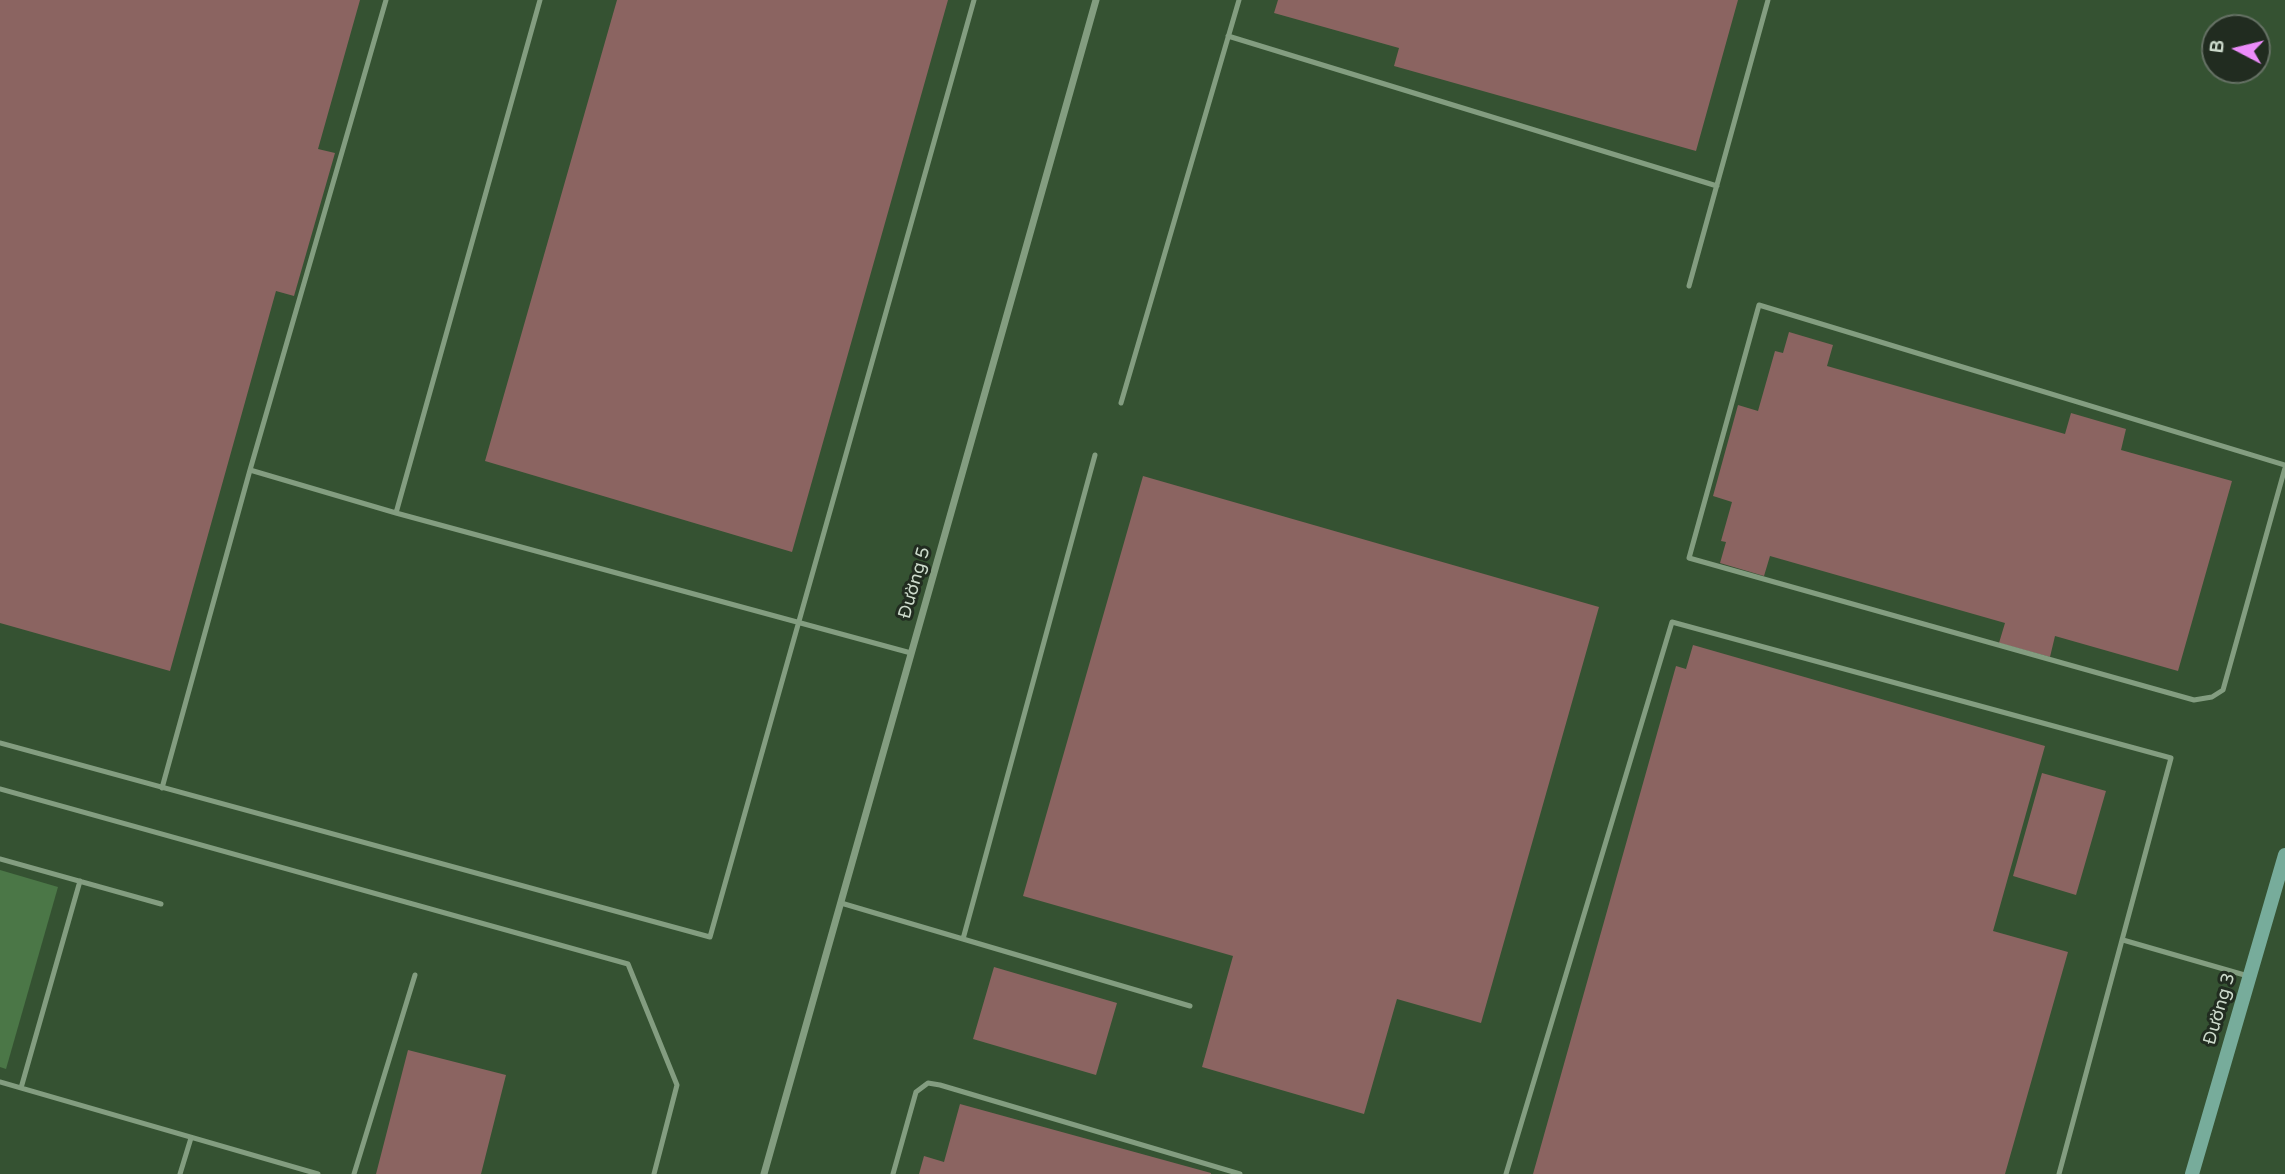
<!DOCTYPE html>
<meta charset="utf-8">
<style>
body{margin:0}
#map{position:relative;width:2285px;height:1174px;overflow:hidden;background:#31492f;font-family:"Varela Round",sans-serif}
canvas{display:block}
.north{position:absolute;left:2201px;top:14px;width:70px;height:70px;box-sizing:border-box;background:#212c20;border:2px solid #657164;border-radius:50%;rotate:277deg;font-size:19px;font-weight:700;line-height:28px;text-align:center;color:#cbd9ca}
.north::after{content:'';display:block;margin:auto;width:24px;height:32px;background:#ec8cfa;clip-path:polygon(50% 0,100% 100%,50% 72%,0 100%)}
</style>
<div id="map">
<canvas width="2285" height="1174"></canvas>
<div class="north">B</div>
</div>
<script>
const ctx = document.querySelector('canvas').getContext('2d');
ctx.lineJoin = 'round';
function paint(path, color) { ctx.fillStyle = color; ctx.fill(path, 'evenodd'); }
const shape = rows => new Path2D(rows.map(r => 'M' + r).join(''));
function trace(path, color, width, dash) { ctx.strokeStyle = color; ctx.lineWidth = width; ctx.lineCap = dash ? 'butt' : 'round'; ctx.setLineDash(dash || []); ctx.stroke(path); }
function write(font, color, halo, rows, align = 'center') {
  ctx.font = font + ' "Varela Round",sans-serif'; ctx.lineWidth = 6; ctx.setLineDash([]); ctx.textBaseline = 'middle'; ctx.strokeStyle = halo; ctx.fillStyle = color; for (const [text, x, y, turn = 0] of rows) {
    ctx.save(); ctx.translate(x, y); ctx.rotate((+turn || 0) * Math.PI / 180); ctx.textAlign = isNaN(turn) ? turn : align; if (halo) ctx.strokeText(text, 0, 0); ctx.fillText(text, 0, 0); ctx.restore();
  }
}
paint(shape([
 [0,0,2285,0,2285,1174,0,1174],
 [2215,28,2257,28,2257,70,2215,70]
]), '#355232');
paint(shape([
 [0,870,58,887,6,1069,0,1067]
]), '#4b7747');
paint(shape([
 [0,0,360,0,318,149,335,153,294,296,276,291,170,671,0,623],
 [617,0,948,0,792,552,485,461],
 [1278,0,1738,0,1696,151,1394,66,1399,48,1274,13],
 [1789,332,1833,345,1827,366,2065,434,2071,413,2126,429,2121,450,2232,481,2178,671,2055,636,2050,657,1999,643,2005,623,1770,556,1764,576,1720,563,1726,542,1721,541,1732,502,1713,496,1738,405,1758,411,1775,351,1783,353],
 [1143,476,1599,607,1481,1023,1397,999,1364,1114,1202,1067,1233,956,1023,896],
 [1693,645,2045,746,1993,931,2068,952,2005,1174,1533,1174,1676,666,1686,669],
 [2042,773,2106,791,2076,895,2013,876],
 [994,967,1117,1003,1096,1075,973,1039],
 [408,1050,506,1075,481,1174,376,1174],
 [960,1104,1211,1173,1211,1174,919,1174,924,1156,944,1162]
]), '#8b6461');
trace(shape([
 [1228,36,1717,186],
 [1689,286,1768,0],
 [1121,403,1239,0],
 [2285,465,1759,305,1689,558,2194,700,2212,697,2223,690,2285,468],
 [250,470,386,0],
 [396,513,540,0],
 [0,743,710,937,974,0],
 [162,788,250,470,396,513,911,653],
 [0,789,628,964,677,1085,654,1174],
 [0,859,161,904],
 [841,903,1190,1006],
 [963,939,1095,455],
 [2123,940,2248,976],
 [0,1082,318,1174],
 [21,1088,80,881],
 [180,1174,191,1138],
 [354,1174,415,975],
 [893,1174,916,1092,928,1083,940,1085,1240,1174],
 [1506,1174,1672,622,2171,758,2059,1174]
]), '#839d80', 5);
trace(shape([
 [764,1174,1096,0]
]), '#839d80', 7);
trace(shape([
 [2192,1174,2285,855]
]), '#77ac9b', 14);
write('18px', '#cbd9ca', '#212c20', [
 ["Đường 5",915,583,-74],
 ["Đường 3",2220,1009,-74]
]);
</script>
